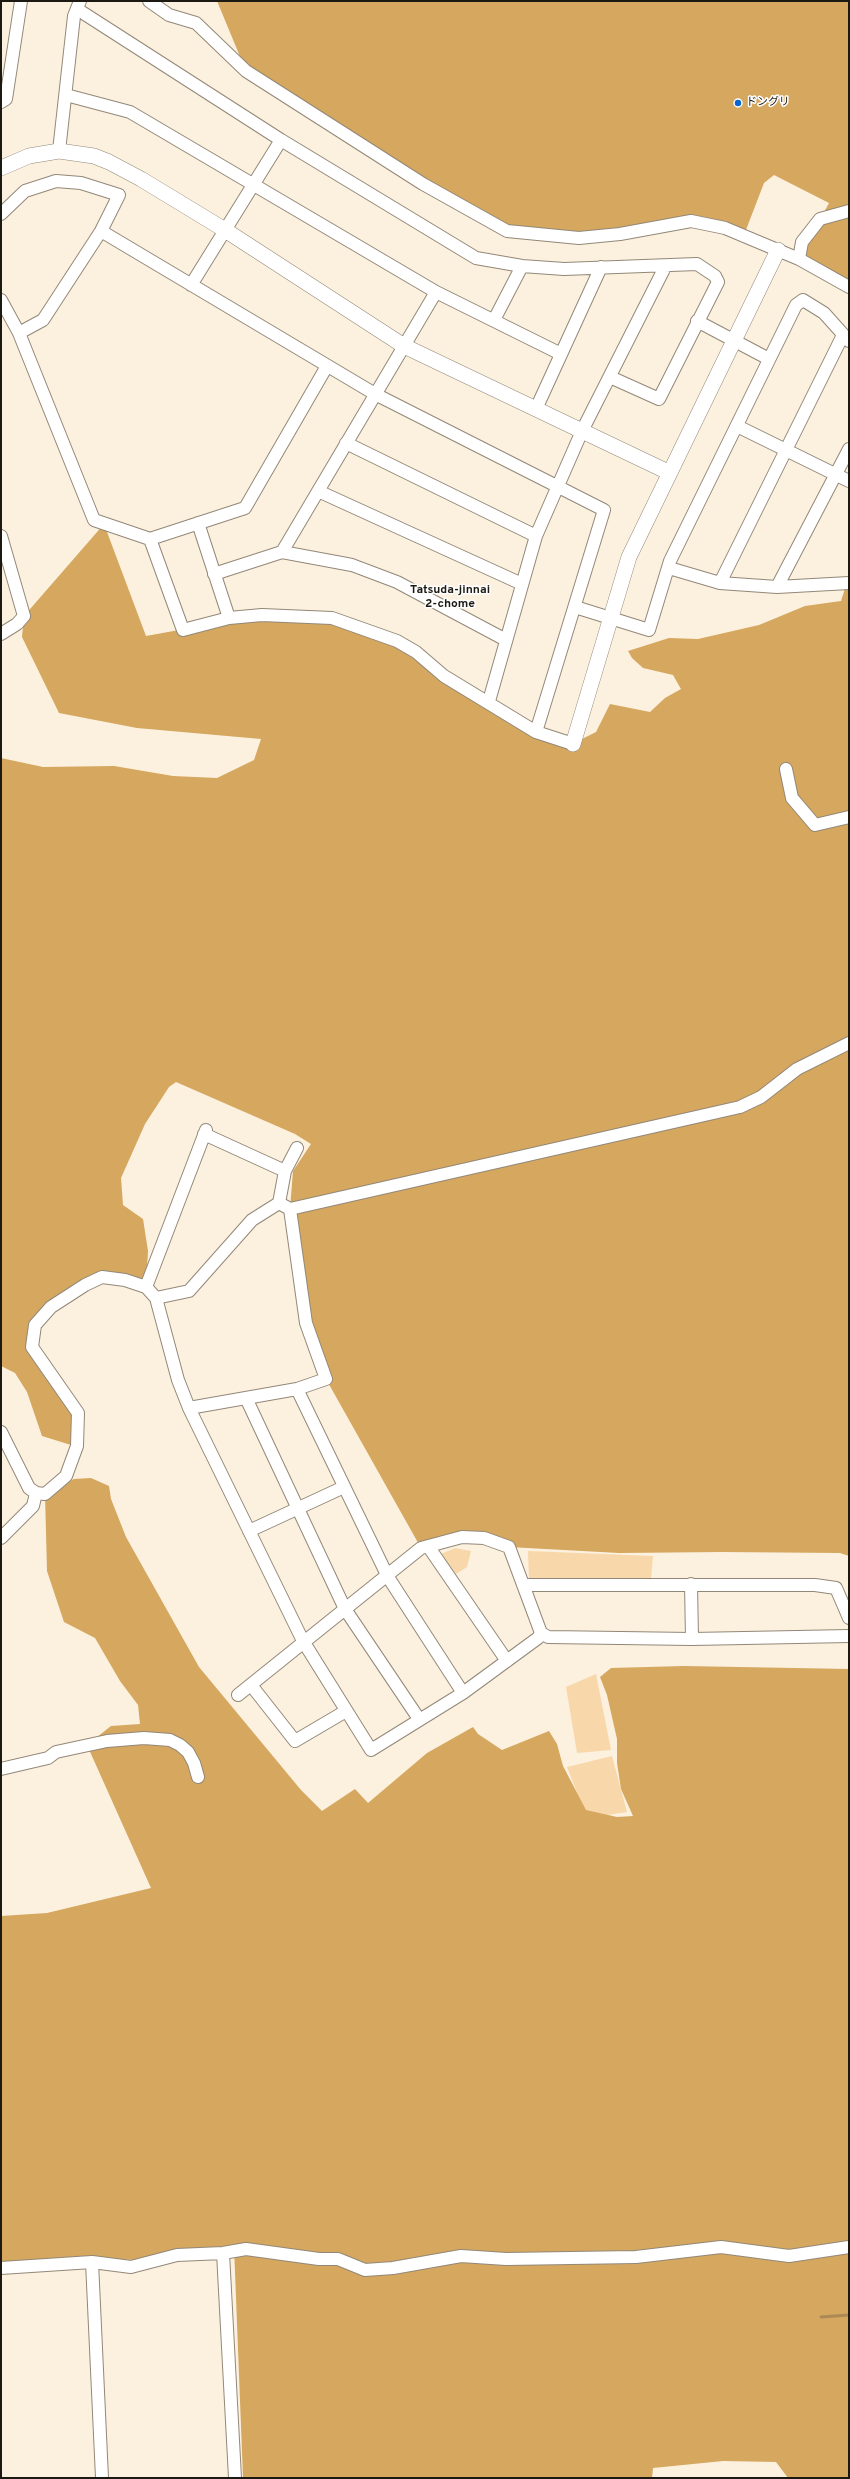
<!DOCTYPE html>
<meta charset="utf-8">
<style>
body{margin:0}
#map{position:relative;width:850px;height:2479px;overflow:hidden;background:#fcf0df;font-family:Overpass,sans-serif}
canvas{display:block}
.frame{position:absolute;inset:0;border:2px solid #1c1812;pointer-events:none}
</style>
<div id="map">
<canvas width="850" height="2479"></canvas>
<div class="frame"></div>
</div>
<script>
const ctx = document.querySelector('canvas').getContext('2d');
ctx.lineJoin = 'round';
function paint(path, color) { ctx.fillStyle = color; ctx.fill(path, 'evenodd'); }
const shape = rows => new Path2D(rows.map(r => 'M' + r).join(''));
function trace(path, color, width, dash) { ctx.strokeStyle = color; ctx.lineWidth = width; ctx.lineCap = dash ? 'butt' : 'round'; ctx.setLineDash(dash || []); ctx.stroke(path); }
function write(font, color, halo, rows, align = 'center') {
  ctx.font = font + ' Overpass,"Noto Sans JP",sans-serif'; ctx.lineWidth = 3; ctx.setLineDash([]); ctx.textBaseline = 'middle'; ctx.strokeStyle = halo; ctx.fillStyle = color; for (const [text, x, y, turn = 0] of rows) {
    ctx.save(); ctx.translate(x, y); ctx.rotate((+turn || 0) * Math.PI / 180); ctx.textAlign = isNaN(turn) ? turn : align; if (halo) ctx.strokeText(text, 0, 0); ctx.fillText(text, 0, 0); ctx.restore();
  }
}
paint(shape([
 [455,1548,471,1551,467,1567,456,1574,441,1554],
 [528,1551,653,1556,651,1579,529,1580],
 [596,1674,611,1750,577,1753,566,1687],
 [612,1756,627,1812,587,1818,567,1767]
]), '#f8d8aa');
paint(shape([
 [217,1,849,1,849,287,799,259,829,203,774,175,764,183,744,235,692,222,620,234,507,231,246,71],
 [104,524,146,636,262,615,360,626,489,701,572,744,596,732,610,704,650,712,665,698,681,689,673,675,643,668,632,658,628,651,669,638,698,639,759,625,805,606,841,601,849,576,849,1556,840,1553,722,1552,619,1553,509,1547,484,1538,421,1548,326,1379,312,1343,290,1209,293,1171,311,1144,295,1134,176,1082,169,1087,145,1124,121,1178,123,1205,143,1219,148,1251,146,1287,102,1277,41,1316,32,1347,79,1426,71,1445,42,1436,27,1392,15,1373,1,1366,1,758,43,767,114,766,173,776,217,778,254,760,261,739,137,728,59,713,22,637,24,616],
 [91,1478,109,1486,111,1499,126,1537,199,1667,301,1790,322,1811,355,1789,368,1803,427,1753,473,1727,478,1734,502,1750,549,1731,557,1744,563,1766,586,1810,617,1817,633,1816,621,1789,617,1763,617,1739,607,1695,600,1677,611,1668,684,1666,849,1669,849,2478,788,2478,776,2462,723,2461,653,2468,652,2478,243,2478,234,2246,180,2249,137,2260,79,2258,1,2264,1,1916,47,1913,151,1888,87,1745,111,1726,140,1724,138,1705,120,1681,95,1638,64,1622,47,1571,45,1494,74,1479]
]), '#d5a75f');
trace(shape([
 [821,2317,849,2315]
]), '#ac8955', 3);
const minor = shape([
 [149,1,169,15,196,23,246,71,423,184,507,231,579,238,620,234,691,221,725,228,799,259,849,287],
 [77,9,281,140,476,258,522,266,564,269,697,264,715,276,718,282,659,399,610,377],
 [66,95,130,112,436,292,561,354],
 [1,102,6,99,21,1],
 [59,151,74,16,80,1],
 [1,214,25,191,56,181,81,183,119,195,101,231,43,320,19,333],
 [101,231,375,394,604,510,536,732],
 [799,259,802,242,820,219,849,211],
 [191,285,281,140],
 [1,300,19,333,94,520,150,539,245,508,327,366],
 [494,320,522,266],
 [697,321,769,359],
 [536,409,601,267],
 [737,426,849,481],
 [346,443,536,536],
 [318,491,522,584],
 [198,523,229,618],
 [1,536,24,616,17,624,1,634],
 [150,539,183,630,229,618,262,615,332,618,397,641,416,652,444,676,536,732,573,744],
 [282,552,436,292],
 [669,568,720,583,777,587,849,583],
 [214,574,282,552,352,565,397,582,506,640],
 [720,583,843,335],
 [777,587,849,449],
 [575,607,649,630,670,561,796,305,803,300,824,313,849,341],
 [489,701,536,536,582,431,665,267],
 [786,769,792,798,815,825,849,817],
 [204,1134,285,1171],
 [297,1148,285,1171,279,1203,290,1209,740,1107,761,1097,797,1069,849,1043],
 [146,1287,206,1130],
 [156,1298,189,1291,252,1220,279,1203],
 [297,1389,388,1577,463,1693],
 [246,1398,345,1609,419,1719],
 [189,1408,297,1389,326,1379,306,1323,290,1209],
 [1,1432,29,1488,36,1493,45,1494,66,1476,77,1446,78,1413,32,1347,35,1325,51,1307,85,1285,102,1277,125,1280,146,1287,156,1298,178,1380,189,1408,303,1641,371,1750,463,1693,538,1638,541,1633],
 [249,1531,344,1487],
 [1,1538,33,1506,36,1493],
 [428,1546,507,1661],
 [691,1584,692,1639],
 [524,1585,815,1585,836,1588,849,1618],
 [251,1685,295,1741,346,1711],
 [238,1695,421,1548,462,1537,484,1538,509,1547,541,1633,548,1637,692,1639,849,1636],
 [1,1769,48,1758,56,1752,107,1741,144,1738,170,1740,180,1745,188,1752,194,1763,198,1777],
 [223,2253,235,2478],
 [92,2262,102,2478],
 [1,2268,92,2262,131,2267,177,2255,223,2253,246,2249,319,2259,338,2259,365,2270,393,2268,461,2256,506,2259,636,2257,721,2247,789,2256,849,2247]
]);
const tertiary = shape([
 [1,168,29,156,59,151,94,156,109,162,141,179,225,230,404,346,668,472],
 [573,744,629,557,778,250]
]);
trace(minor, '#938878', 14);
trace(tertiary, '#938878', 16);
trace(minor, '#fff', 12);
trace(tertiary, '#fff', 15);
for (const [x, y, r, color] of [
 [738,103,4,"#0867cf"]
]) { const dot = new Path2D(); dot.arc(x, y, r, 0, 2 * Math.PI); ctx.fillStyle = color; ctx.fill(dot); trace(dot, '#fff', 1.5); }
write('11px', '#1c1812', '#fff', [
 ["ドングリ",746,103]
], 'left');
write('bold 12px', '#1c1812', '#fff', [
 ["Tatsuda-jinnai",450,591],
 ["2-chome",450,605]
]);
</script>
